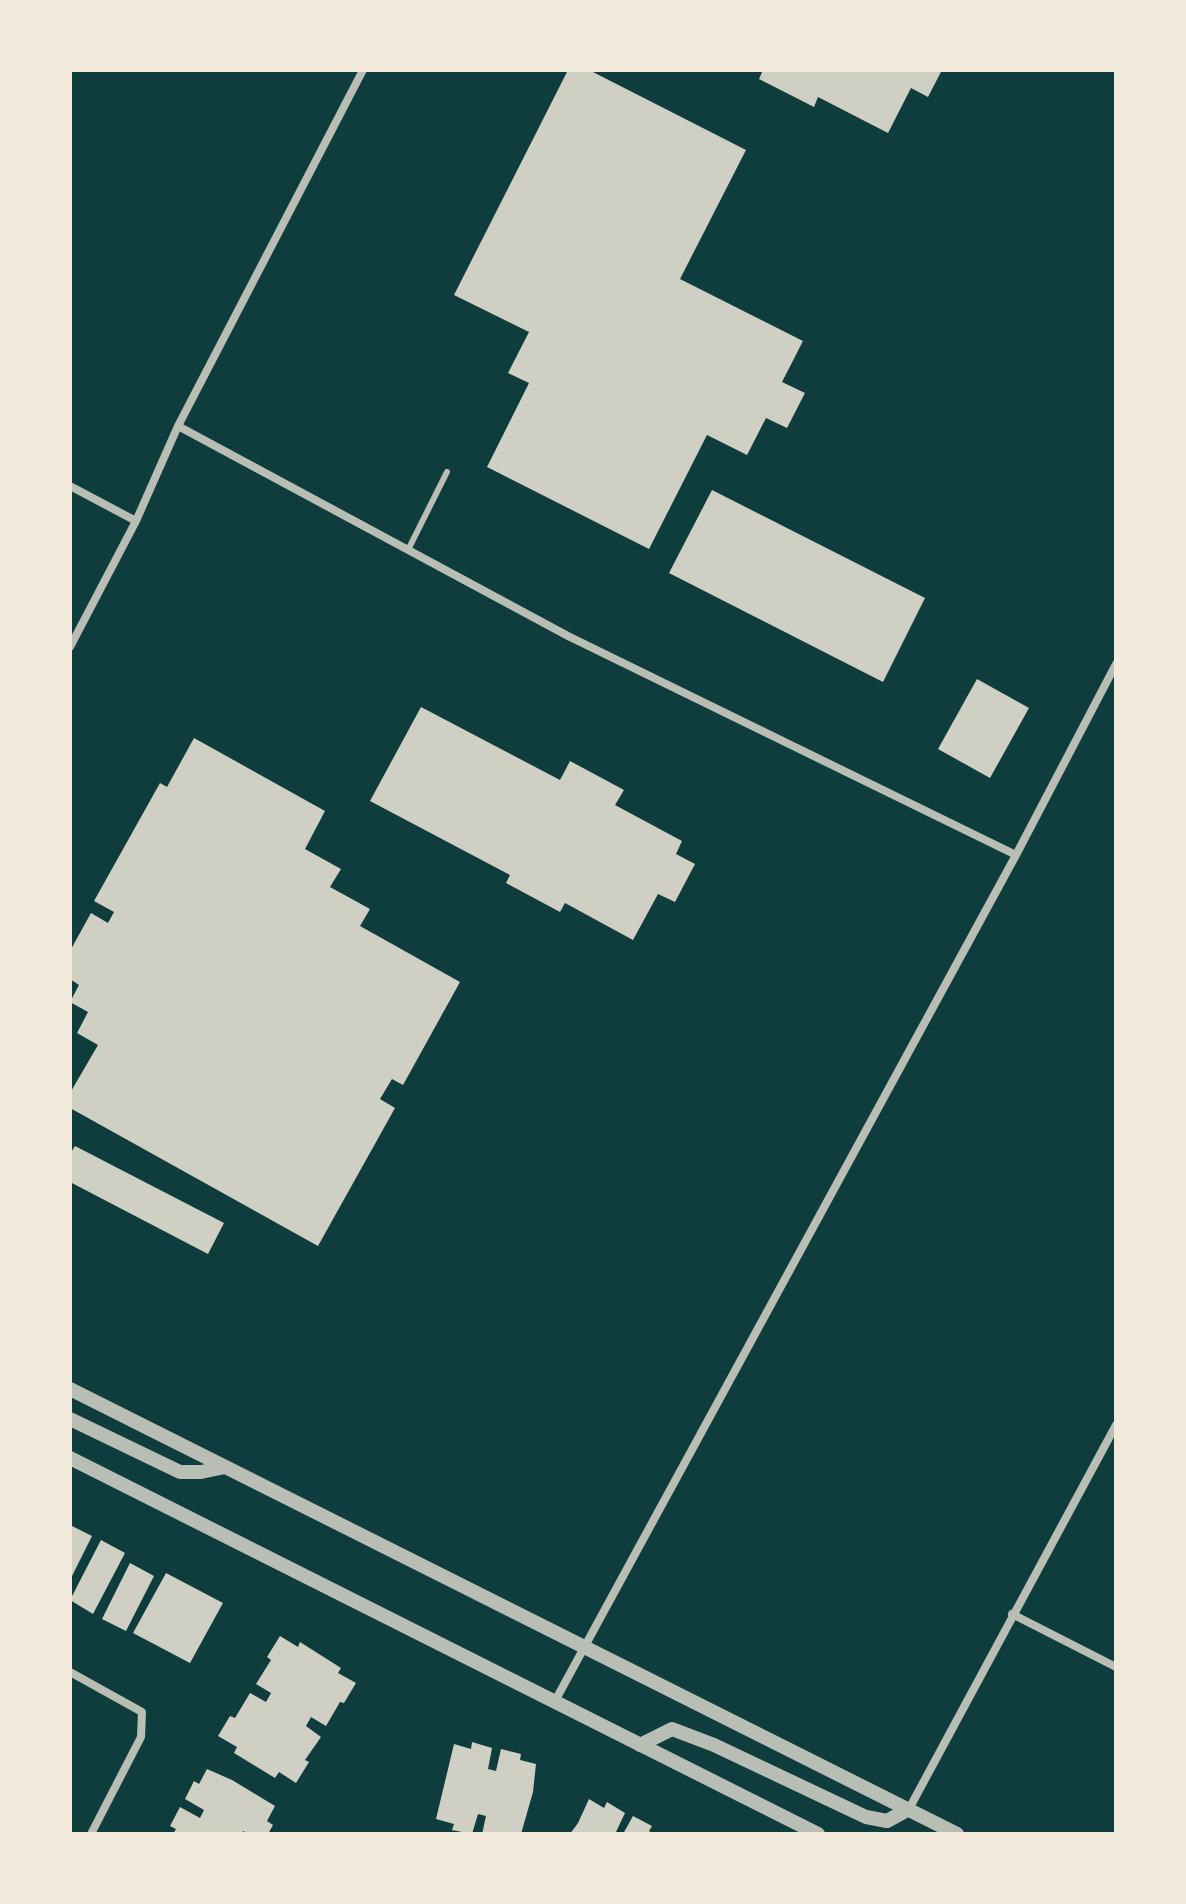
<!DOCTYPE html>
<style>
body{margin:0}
#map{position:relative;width:1186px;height:1904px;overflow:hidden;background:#0f3d3e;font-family:"Source Sans 3",sans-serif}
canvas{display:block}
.frame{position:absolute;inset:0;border:72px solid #f1e9da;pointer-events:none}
</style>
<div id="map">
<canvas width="1186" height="1904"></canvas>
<div class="frame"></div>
</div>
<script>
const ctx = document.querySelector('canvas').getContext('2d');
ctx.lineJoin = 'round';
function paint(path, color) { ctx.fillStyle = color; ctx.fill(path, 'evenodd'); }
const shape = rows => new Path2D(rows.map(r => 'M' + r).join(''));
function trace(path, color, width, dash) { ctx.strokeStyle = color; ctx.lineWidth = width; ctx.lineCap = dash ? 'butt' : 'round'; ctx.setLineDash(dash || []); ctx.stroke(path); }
paint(shape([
 [568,70,589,70,746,150,680,279,803,341,782,382,805,393,787,428,766,418,747,455,707,435,649,549,487,467,529,383,508,373,529,332,454,295],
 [763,70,942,70,928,97,911,88,888,133,818,97,814,107,759,79],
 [712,490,925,598,883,682,669,573],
 [977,679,1029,708,990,778,938,749],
 [421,707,560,780,570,761,624,790,615,805,682,841,676,854,695,864,675,902,658,894,633,940,565,903,560,912,506,883,510,875,370,801],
 [194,738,325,811,305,849,341,869,330,887,370,909,360,926,460,982,403,1085,392,1079,380,1099,395,1108,318,1246,70,1108,70,1093,98,1045,77,1033,88,1012,70,1002,79,985,70,979,70,951,91,913,108,923,114,912,94,901,160,783,167,787],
 [75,1146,224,1223,208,1254,70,1182,70,1154],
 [70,1525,92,1536,70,1580],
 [101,1540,125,1553,93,1614,70,1600],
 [130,1563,154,1576,126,1631,102,1619],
 [166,1573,223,1603,190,1663,133,1633],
 [280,1636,298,1647,300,1642,341,1668,338,1673,356,1683,344,1703,340,1702,326,1726,311,1717,306,1726,321,1737,305,1760,309,1762,296,1783,279,1772,275,1778,234,1753,237,1747,218,1736,230,1716,235,1718,250,1693,266,1702,271,1693,256,1684,271,1660,267,1657],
 [472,1742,492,1748,488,1769,496,1771,501,1749,521,1754,520,1760,536,1764,533,1792,521,1834,482,1834,486,1816,478,1814,472,1834,452,1830,454,1824,436,1819,454,1744,471,1749],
 [207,1769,232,1780,275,1806,267,1821,273,1825,268,1834,249,1834,243,1831,242,1834,173,1834,176,1829,170,1826,180,1807,200,1818,204,1810,185,1799,194,1781,199,1784],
 [589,1799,604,1808,607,1802,625,1813,616,1832,620,1834,570,1834,578,1823],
 [633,1816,652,1826,649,1831,654,1834,623,1834]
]), '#cfcfc3');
trace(shape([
 [408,550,447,472]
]), '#b8beb3', 6);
trace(shape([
 [178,426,568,636,1016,855],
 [70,486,136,521],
 [70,647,136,521,178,426,363,70],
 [1012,1614,1116,1667],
 [70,1672,142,1712,141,1737,91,1834],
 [555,1701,1016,855,1116,664],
 [909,1809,1116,1425]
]), '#b8beb3', 8);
trace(shape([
 [70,1389,957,1834],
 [70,1419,180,1472,201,1472,225,1467],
 [70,1458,818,1834],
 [640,1745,672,1729,714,1745,866,1817,887,1821,909,1809]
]), '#b8beb3', 14);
</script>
